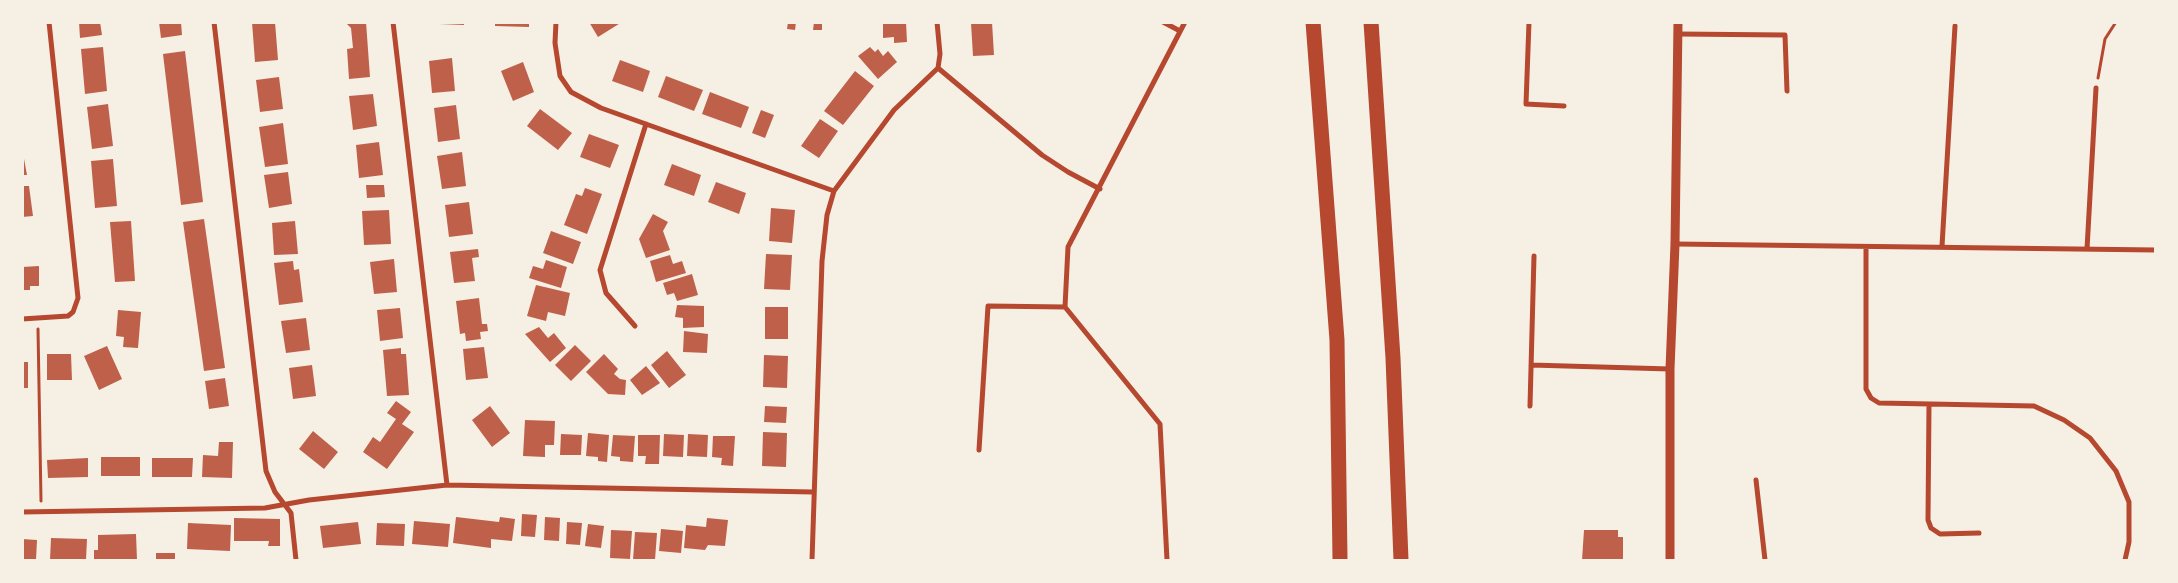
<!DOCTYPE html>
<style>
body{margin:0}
#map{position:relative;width:2178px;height:583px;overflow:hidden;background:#f6efe4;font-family:Bitter,serif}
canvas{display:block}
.frame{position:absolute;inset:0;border:24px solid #f6efe4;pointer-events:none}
</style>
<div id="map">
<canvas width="2178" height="583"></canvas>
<div class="frame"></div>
</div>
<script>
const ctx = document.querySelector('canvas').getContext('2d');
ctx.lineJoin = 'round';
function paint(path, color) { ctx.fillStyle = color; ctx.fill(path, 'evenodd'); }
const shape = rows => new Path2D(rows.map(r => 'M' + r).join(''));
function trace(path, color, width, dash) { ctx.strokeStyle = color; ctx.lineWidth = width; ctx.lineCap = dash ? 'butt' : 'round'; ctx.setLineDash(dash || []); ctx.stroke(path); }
paint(shape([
 [79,22,100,22,102,35,80,38],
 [159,22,181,22,182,35,161,38],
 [252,22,275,22,278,60,255,62],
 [345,22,366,22,370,77,349,79,347,49,353,48,351,28],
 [439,22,464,22,464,25,439,24],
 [495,22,529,22,529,27,495,26],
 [589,22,622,22,598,37],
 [788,22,796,22,795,30,787,29],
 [814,22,822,22,822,30,813,30],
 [883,22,906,22,907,42,894,43,894,37,883,38],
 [992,22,994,55,973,56,971,23],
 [103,47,107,91,85,94,81,49],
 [870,47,875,52,878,49,883,56,888,51,897,62,878,79,858,56],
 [185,51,203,202,181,205,163,54],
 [452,58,455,91,432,93,429,61],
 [620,60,650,71,643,92,612,81],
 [523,62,534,92,513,101,501,71],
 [855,71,874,86,843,125,824,111],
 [666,76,703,90,694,111,658,97],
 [279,77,283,109,260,112,256,80],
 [710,92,749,107,741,128,702,114],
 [373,94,377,126,353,130,349,96],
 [108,104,113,146,92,149,87,107],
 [456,105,460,139,438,142,434,108],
 [540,109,572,133,558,150,527,126],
 [761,110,774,115,765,138,752,133],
 [820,119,838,131,819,158,801,146],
 [283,123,288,164,265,167,259,127],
 [589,134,619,145,610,168,580,157],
 [379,142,383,175,359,178,356,145],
 [22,148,27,175,22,175],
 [462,152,466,186,442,189,437,156],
 [113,159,117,206,95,208,91,161],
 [672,164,701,175,694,196,664,185],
 [288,172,292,204,269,208,264,175],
 [716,182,746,193,739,214,708,202],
 [366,185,384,185,385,197,367,198],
 [22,186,29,186,33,216,22,217],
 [585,188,602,194,587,234,564,225,576,194,582,196],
 [469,202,473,234,449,237,445,205],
 [771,208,795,210,792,243,769,241],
 [389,210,391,244,364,245,362,211],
 [653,214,668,222,663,231,670,250,646,258,639,239],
 [204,219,225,368,204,371,183,222],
 [131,221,135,281,115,282,110,222],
 [295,221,298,254,274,255,272,223],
 [551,231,581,242,573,264,543,253],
 [478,249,479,257,472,258,475,281,454,283,450,252],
 [766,254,792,255,790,290,764,289],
 [670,255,673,264,682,261,686,273,656,282,650,261],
 [394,259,397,292,374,294,370,262],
 [546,260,567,267,561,288,529,278,533,266,543,269],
 [293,261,294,270,299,269,303,302,279,305,274,263],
 [39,266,39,286,30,286,30,290,22,290,22,267],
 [692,274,698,295,677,301,674,293,667,295,663,283],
 [536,285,570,293,565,316,548,312,546,321,527,316],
 [479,298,482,324,487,324,488,331,480,332,481,339,466,341,465,333,460,334,456,301],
 [677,305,704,306,704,327,683,328,683,318,675,317],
 [765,307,788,307,788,339,765,339],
 [400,308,403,338,380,341,377,310],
 [118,310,141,312,138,348,123,347,124,337,116,336],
 [306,318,310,350,286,353,281,321],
 [539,327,548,338,554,333,566,348,550,362,525,334],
 [684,331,708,334,707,353,683,352],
 [575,345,591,361,571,381,555,365],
 [107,346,122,379,99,390,84,356],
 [484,347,488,378,466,380,463,349],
 [401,348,401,354,406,354,409,395,387,396,383,350],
 [667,351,686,375,669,388,651,365],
 [47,354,71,354,72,380,47,380],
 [604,354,618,369,614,374,620,379,626,380,625,395,608,394,586,372],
 [764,355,788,356,787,388,763,387],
 [22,362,28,362,28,388,22,388],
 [312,365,316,396,293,399,289,368],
 [646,366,660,383,642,395,630,380],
 [225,378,229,406,209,409,205,381],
 [396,401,411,412,402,424,414,432,387,469,363,452,373,437,380,442,396,419,387,413],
 [490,406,510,433,492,447,472,420],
 [765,406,787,407,786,423,764,422],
 [525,420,555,421,554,445,545,445,545,457,523,456],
 [313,431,338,452,324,469,299,449],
 [763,432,787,433,786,467,762,466],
 [588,433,609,435,607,462,598,461,598,457,586,456],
 [561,434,582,435,581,455,560,455],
 [664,434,684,435,683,457,663,456],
 [688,434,708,435,707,457,687,456],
 [613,435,635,436,633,462,620,461,620,457,611,456],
 [638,435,660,435,659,464,645,464,646,456,638,456],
 [713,436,735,436,733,466,721,465,722,458,712,457],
 [219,442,233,442,232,478,202,477,203,455,218,456],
 [101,457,140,457,140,476,101,476],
 [88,458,88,477,48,478,47,460],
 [152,458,193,458,192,477,152,477],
 [522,514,537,515,535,537,521,536],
 [456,517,499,522,500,517,515,519,512,541,491,539,491,548,453,543],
 [545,517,560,518,559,541,544,540],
 [234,518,280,519,280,546,268,546,269,541,234,541],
 [707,518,728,520,725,546,708,545,705,550,684,548,686,525,706,527],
 [414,521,450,524,448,547,412,544],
 [358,522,361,544,323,548,320,526],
 [567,522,582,523,580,545,566,544],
 [188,523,231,525,230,551,187,549],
 [377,523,405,524,404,546,376,545],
 [588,524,604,526,601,548,585,546],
 [661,529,683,531,681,553,659,551],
 [611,530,632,531,630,559,610,558],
 [1584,530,1618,530,1618,537,1623,537,1623,560,1582,560],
 [635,532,657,533,655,560,633,560],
 [136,534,137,560,94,560,94,550,98,550,98,535],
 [51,538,87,539,86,560,50,560],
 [22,539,37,540,36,560,22,560],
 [156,553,175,553,175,560,156,560]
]), '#bf614a');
trace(shape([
 [2098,78,2105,39,2116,22],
 [38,329,41,501]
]), '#b5482f', 3);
trace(shape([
 [214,22,266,471,275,492,291,513,296,560],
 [393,22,447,485],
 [556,22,555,43,560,76,571,92,601,108,834,191],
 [1163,22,1180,31],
 [1529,22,1526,104,1564,106],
 [1678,34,1785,35,1787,91],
 [938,68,1042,155,1068,172,1100,189],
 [1675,244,2156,250],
 [1942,246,1955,26],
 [1866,248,1866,389,1871,398,1879,403,2034,406,2064,420,2090,438,2116,471,2129,502,2129,542,2125,560],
 [2087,249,2096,88],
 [22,319,68,316,73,312,78,298,49,22],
 [635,326,606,293,600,270,646,124],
 [1531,365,1670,369],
 [1929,404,1928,520,1931,528,1940,534,1979,533],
 [1530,406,1534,256],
 [979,450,988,306,1065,307],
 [1756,480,1765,560],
 [22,512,265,508,309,500,447,485,813,492],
 [812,560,822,261,827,215,834,191,894,110,938,68,940,54,937,22],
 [1167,560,1160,424,1065,307,1068,247,1185,22]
]), '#b5482f', 5);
trace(shape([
 [1670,560,1670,369,1675,244,1678,22]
]), '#b5482f', 9);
trace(shape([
 [1313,22,1337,340,1340,560],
 [1371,22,1393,358,1401,560]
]), '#b5482f', 15);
</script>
